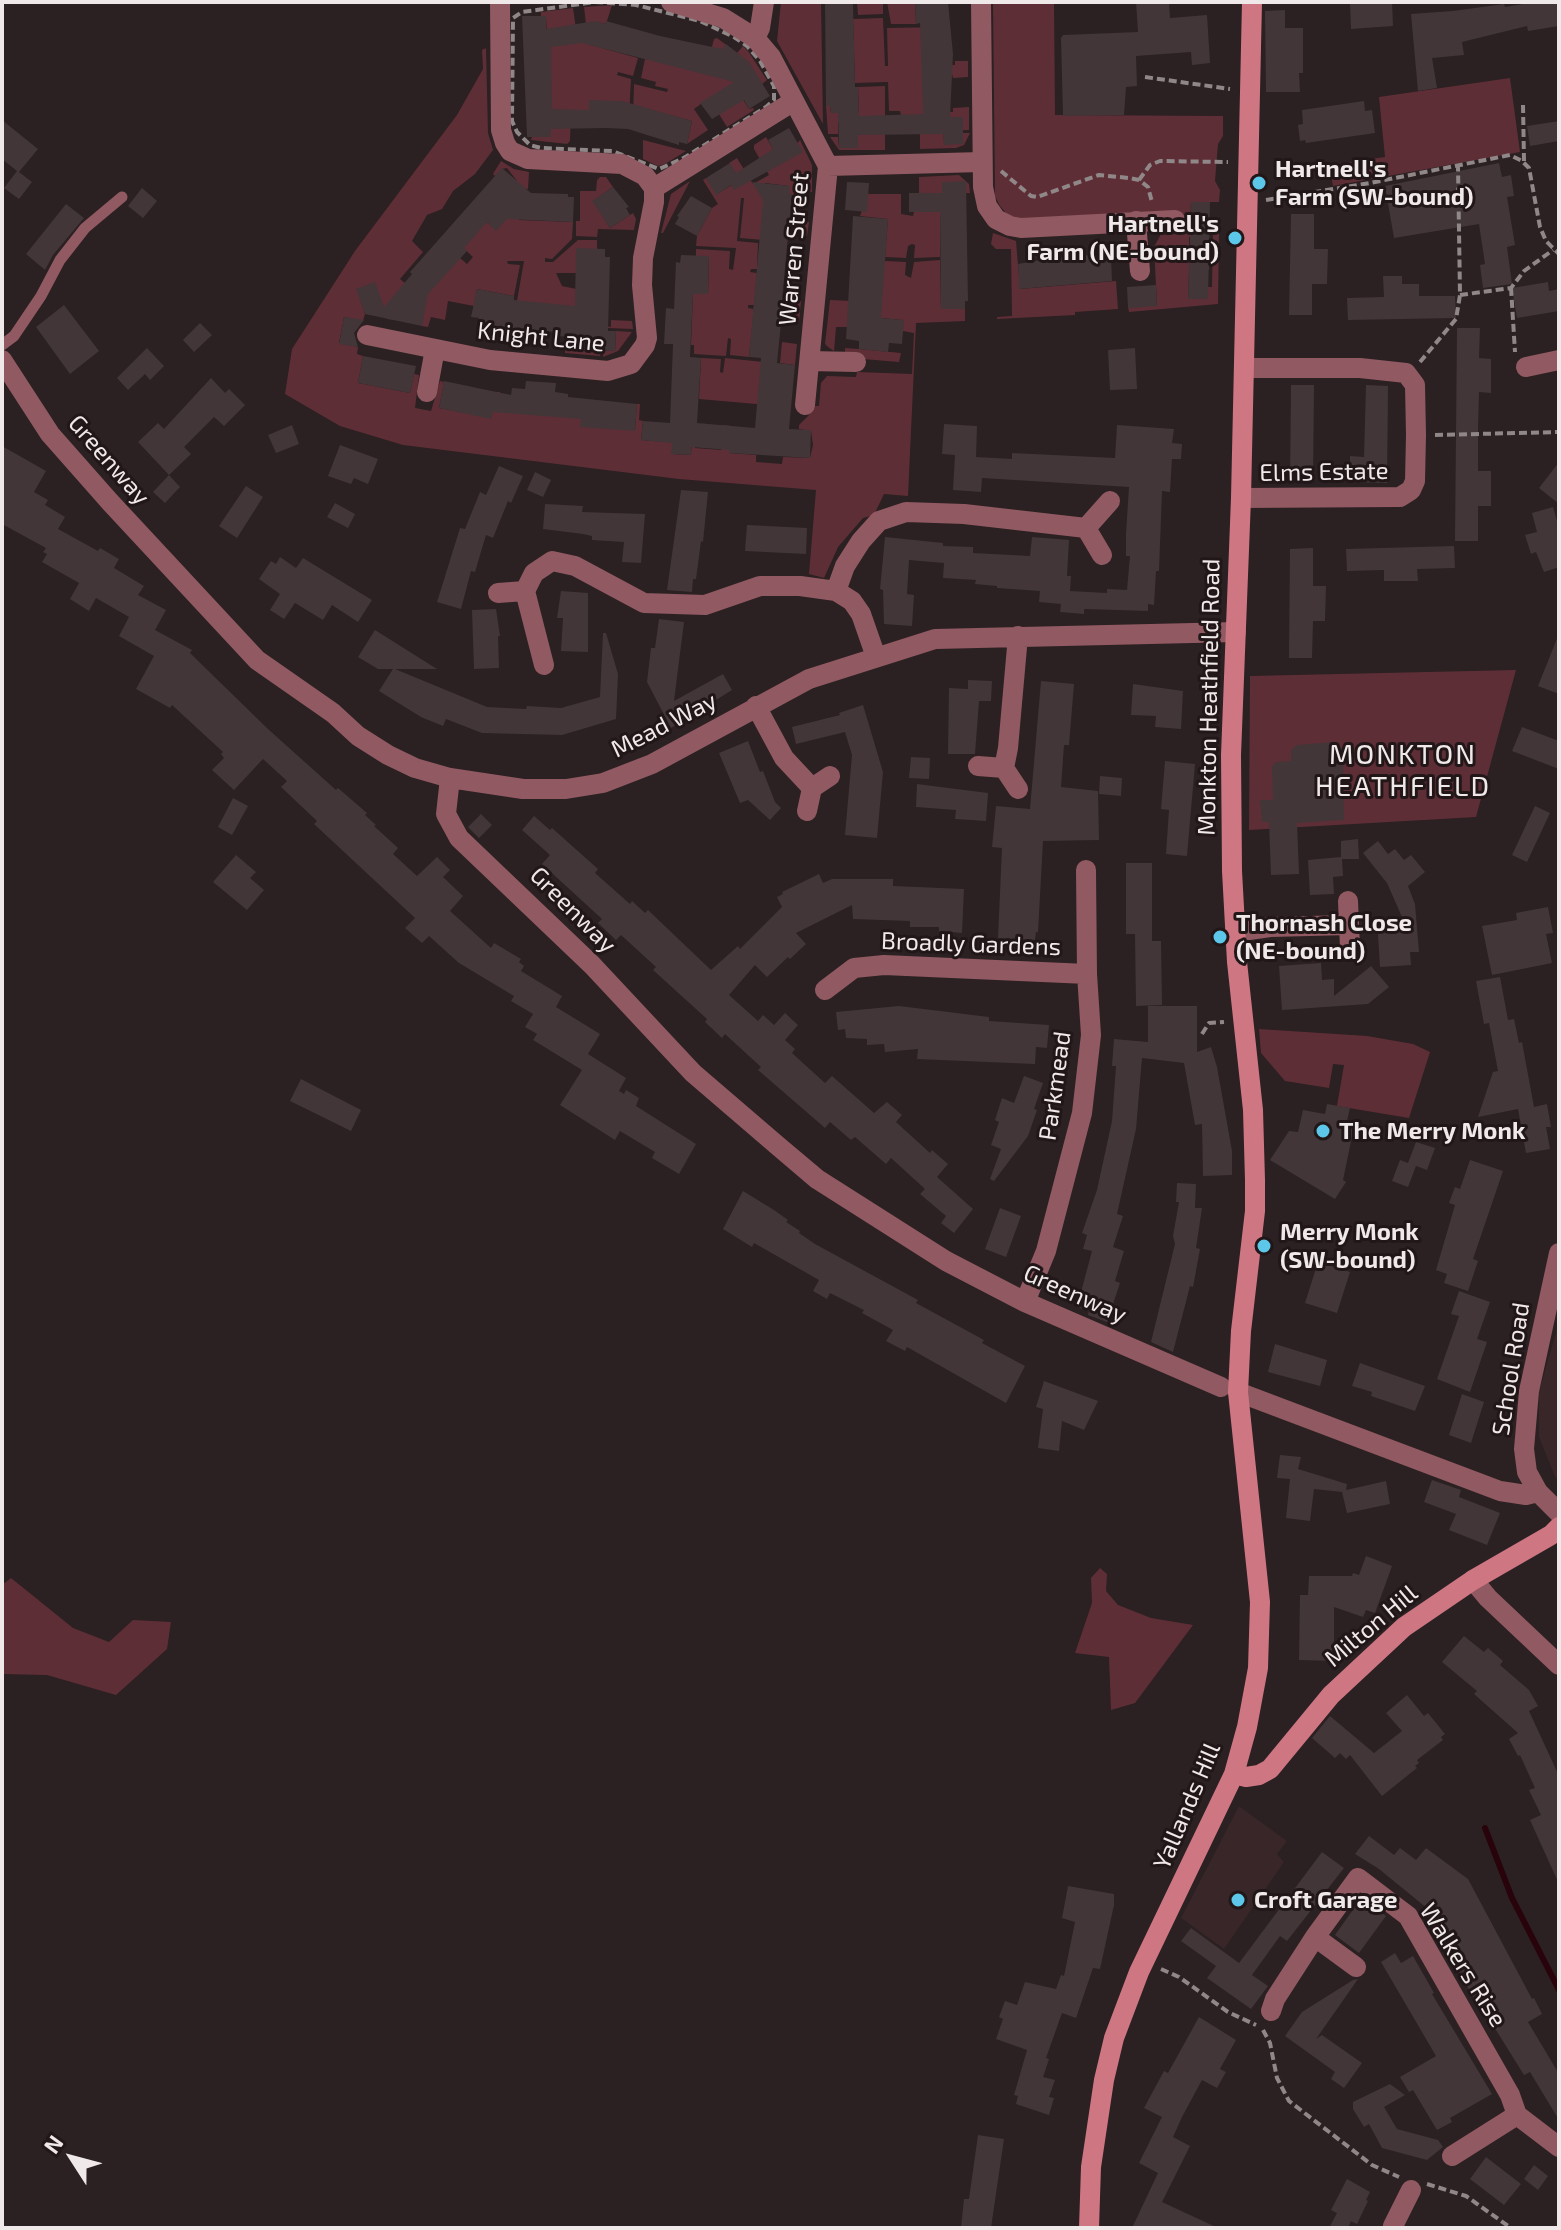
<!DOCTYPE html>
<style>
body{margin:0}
#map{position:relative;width:1561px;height:2230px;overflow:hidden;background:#2b2022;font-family:"Exo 2",sans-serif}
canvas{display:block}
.frame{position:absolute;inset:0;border:4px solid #f0e9e9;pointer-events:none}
.north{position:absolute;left:32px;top:2118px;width:80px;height:80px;-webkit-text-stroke:6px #221718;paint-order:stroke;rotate:306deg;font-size:22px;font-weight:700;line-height:32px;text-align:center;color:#f0e9e9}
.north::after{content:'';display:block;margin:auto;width:28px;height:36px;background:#f0e9e9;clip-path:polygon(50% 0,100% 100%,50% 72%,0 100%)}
</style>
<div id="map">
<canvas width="1561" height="2230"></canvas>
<div class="frame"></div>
<div class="north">N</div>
</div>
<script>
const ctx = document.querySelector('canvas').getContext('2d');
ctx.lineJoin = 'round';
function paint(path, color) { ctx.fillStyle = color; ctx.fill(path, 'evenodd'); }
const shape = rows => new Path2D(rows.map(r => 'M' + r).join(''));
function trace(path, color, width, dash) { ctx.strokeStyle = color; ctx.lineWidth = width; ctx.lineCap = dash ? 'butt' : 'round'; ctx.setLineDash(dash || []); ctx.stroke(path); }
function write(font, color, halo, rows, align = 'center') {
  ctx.font = font + ' "Exo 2",sans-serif'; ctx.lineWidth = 6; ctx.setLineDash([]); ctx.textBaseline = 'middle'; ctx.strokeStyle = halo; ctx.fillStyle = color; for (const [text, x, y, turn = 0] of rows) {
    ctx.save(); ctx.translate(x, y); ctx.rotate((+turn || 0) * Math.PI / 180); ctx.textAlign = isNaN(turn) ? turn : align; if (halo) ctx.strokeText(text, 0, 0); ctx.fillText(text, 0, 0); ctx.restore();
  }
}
paint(shape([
 [1559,1322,1559,1480,1555,1477,1539,1437,1539,1392],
 [1239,1806,1287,1841,1277,1854,1284,1862,1224,1949,1181,1918]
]), '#382628');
paint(shape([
 [781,2,821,2,823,124,777,41],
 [857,2,883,2,883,14,858,15],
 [887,2,915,2,916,24,891,24],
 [993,2,1054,2,1055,115,1223,116,1223,136,1218,144,1215,181,1220,190,1219,202,1191,202,1190,229,1209,230,1209,237,1189,237,1189,264,1209,265,1209,269,1208,271,1189,271,1188,298,1208,299,1208,287,1212,287,1213,231,1219,231,1218,304,1129,312,1128,307,1157,305,1154,247,1162,232,1179,233,1178,211,1021,220,1007,214,1000,206,995,196],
 [612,5,607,21,605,24,598,22,591,45,638,58,633,76,618,72,617,75,631,79,629,117,571,110,570,141,567,144,531,140,532,137,551,136,546,16,541,16,541,12,573,8,578,43,588,42,584,7],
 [883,18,885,66,888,66,887,28,944,27,949,65,955,65,955,61,968,61,968,77,953,78,952,74,947,74,947,112,953,112,953,108,969,107,969,130,963,130,943,118,944,144,963,144,963,133,970,133,964,145,956,148,920,149,920,115,901,115,900,111,889,111,888,82,855,83,853,19],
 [717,38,737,53,743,46,748,51,767,80,762,84,735,87,749,109,753,108,754,110,727,127,709,98,694,109,708,130,687,144,692,121,648,109,633,117,634,84,667,92,668,89,655,86,656,82,641,78,645,59,707,65,714,39],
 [486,48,488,133,493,150,475,174,453,191,442,209,427,215,412,241,423,252,400,279,405,283,452,251,467,264,473,257,459,244,482,218,496,230,517,181,507,168,502,169,495,176,493,174,501,161,514,169,529,172,528,189,518,188,519,220,573,222,572,239,552,259,545,258,545,262,553,262,578,240,597,240,597,249,576,273,556,273,562,286,581,290,605,326,611,327,611,320,632,321,633,329,608,328,587,350,601,351,600,356,565,353,568,318,515,312,524,261,507,261,508,264,520,265,514,296,477,289,474,306,448,301,445,320,431,317,428,327,422,326,398,302,395,320,387,319,381,300,357,289,365,314,363,321,344,317,339,343,358,347,357,354,363,356,358,383,410,393,414,374,419,375,415,408,431,411,440,381,444,382,439,408,491,418,497,392,500,392,500,403,567,410,635,430,637,404,640,404,639,420,643,421,641,440,668,442,673,434,672,454,691,455,692,436,696,436,695,448,721,450,723,425,731,426,729,453,756,455,756,462,782,464,783,457,810,458,813,445,811,431,799,429,799,425,809,415,812,406,819,406,821,383,827,376,856,377,857,372,912,374,914,333,903,331,903,320,849,315,847,327,836,327,834,351,828,347,825,344,830,300,852,301,885,261,906,262,905,275,911,278,914,262,940,260,941,309,965,309,965,321,916,323,908,496,884,494,874,515,863,518,838,547,824,578,809,574,816,490,679,479,403,445,340,426,285,394,292,349,355,251,457,115,483,69,482,50],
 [1510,78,1520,152,1333,186,1329,165,1385,157,1379,97],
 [885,86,885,150,839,150,830,137,838,137,839,148,858,148,838,121,838,134,828,134,826,106,830,106,831,113,859,113,858,87],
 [766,137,781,163,800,140,812,165,812,192,796,191,796,195,792,195,789,193,789,186,765,183,775,241,740,238,744,198,741,198,737,241,758,243,757,269,751,269,750,272,757,273,754,305,748,305,748,308,754,309,749,357,730,355,731,339,728,338,726,356,694,354,694,345,691,345,693,294,708,294,709,257,696,256,696,249,730,251,729,269,733,270,736,248,696,246,697,236,712,208,718,204,703,180,706,178,717,194,740,180,729,163,737,158,753,184,769,175,754,149,754,145],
 [643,140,686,151,665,164,658,166,643,159],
 [959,175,969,184,970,193,966,193,966,181,964,215,940,216,940,257,914,258,915,245,912,244,908,246,906,258,885,257,888,219,860,216,868,194,901,194,901,214,913,216,914,212,919,212,919,177],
 [600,177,606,177,613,187,593,201,610,228,633,213,636,219,634,230,598,229,597,237,576,236,576,221,580,221,580,191,596,191,597,180],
 [690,181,663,233,661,233,671,194],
 [791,209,794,209,793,220,809,222,807,236,792,234,793,222,789,222],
 [993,233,1016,241,1020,289,1116,281,1118,309,1075,312,1075,315,997,319,997,317,1012,316,1011,249,996,249,991,244],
 [786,300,801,301,799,322,784,320],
 [616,331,632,332,618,351,603,357,604,351,615,351],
 [782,342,797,344,795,365,780,363],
 [845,348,859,349,901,353,899,362,863,359,845,352],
 [701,358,721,359,720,372,723,373,725,358,773,363,791,407,699,399],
 [1516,670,1476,817,1249,830,1250,676],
 [1259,1029,1367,1036,1413,1044,1430,1052,1409,1118,1337,1106,1344,1065,1333,1064,1329,1088,1285,1081,1261,1053],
 [1100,1568,1107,1574,1106,1591,1118,1605,1151,1618,1193,1625,1135,1703,1111,1710,1109,1657,1075,1653,1092,1603,1091,1578],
 [11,1578,73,1628,109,1642,133,1620,171,1622,167,1649,116,1695,47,1675,2,1674,2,1585]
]), '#5e2e36');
trace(shape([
 [1485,1828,1512,1898,1559,1990]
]), '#29030c', 6);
paint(shape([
 [825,2,853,2,855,87,858,87,859,116,923,114,920,23,916,24,915,2,948,2,953,54,950,117,963,117,963,144,944,145,943,134,858,135,858,148,839,148,838,113,831,113,830,106,826,106],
 [1136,2,1169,2,1170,18,1207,15,1210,63,1192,65,1191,52,1136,56,1137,86,1126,87,1124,115,1063,116,1061,38,1063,35,1138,32],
 [1350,2,1392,2,1393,26,1351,29],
 [1535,2,1559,2,1559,26,1528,31,1527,26,1462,42,1464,55,1432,58,1437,88,1418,91,1411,14,1453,11,1504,4,1505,7],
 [1285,10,1285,28,1303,28,1303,73,1299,73,1300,92,1266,92,1265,11],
 [522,16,546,16,546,29,595,21,605,24,606,21,660,36,722,49,726,44,749,62,770,96,749,109,744,100,712,119,700,103,734,82,582,43,551,47,552,109,589,110,589,100,622,101,692,121,687,144,679,142,679,145,628,129,605,128,551,129,551,137,527,137],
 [1364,101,1365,111,1372,110,1375,133,1306,143,1305,140,1300,141,1298,125,1303,124,1302,110],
 [2,120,38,149,19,172,32,182,19,199,4,188,17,171,2,159],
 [1559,121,1559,141,1530,146,1527,126],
 [789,128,803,152,734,190,731,185,716,195,706,178,730,163,736,173,773,149,768,140],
 [1499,163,1502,177,1511,175,1514,196,1507,197,1515,245,1507,247,1512,284,1483,288,1480,265,1485,264,1479,224,1394,238,1385,186],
 [502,168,531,193,568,194,568,197,574,197,573,222,507,219,496,231,487,222,464,248,467,251,428,294,422,326,365,314,356,289,375,282,384,307,412,274,410,272],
 [966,181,968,301,965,301,965,309,941,309,940,212,909,212,909,193,942,193,942,182],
 [752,182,790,186,789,193,792,194,782,300,780,300,781,323,777,363,795,365,789,429,811,430,810,458,729,453,729,450,691,447,691,455,671,454,672,443,641,440,643,421,670,423,673,344,664,344,666,308,674,309,676,262,680,263,681,255,709,256,708,294,693,294,690,357,701,358,697,423,755,428,761,358,749,357,763,200],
 [847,182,869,183,867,212,845,210],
 [613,187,629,207,626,208,630,215,610,228,592,201],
 [142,188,157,201,143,218,128,206],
 [691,196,712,208,697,236,675,224,679,217,677,216],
 [1191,202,1210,202,1208,299,1188,299],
 [66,204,84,218,53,255,45,270,26,254],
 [1291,214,1314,214,1314,249,1328,249,1327,284,1312,284,1312,315,1289,315],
 [853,216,888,219,881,318,904,320,902,344,889,343,888,352,859,349,859,341,846,339],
 [576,248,605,249,605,257,610,257,608,331,616,331,615,351,587,350,588,338,557,336,557,332,495,327,478,323,479,318,471,317,477,289,514,296,514,300,575,306],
 [1105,254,1105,257,1111,256,1112,281,1019,289,1018,264,1052,258],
 [1383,276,1402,276,1402,284,1419,284,1419,296,1455,296,1456,318,1348,320,1347,298,1384,297],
 [1548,282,1549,291,1559,289,1559,311,1517,318,1512,288],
 [1156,285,1157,306,1128,308,1127,287],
 [64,305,99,351,70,374,36,327],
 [344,317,364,320,354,333,358,347,339,344],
 [200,323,212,335,194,352,183,340],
 [1457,328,1480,328,1479,358,1491,359,1491,393,1479,392,1478,428,1478,471,1491,471,1491,506,1478,506,1478,541,1455,541],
 [147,348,164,366,150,380,145,374,128,390,117,378],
 [1135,348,1137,389,1110,390,1108,350],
 [363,356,416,366,410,393,358,383],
 [211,378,225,393,229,389,245,405,224,426,214,417,184,447,191,454,169,475,138,442,158,423,164,429],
 [444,381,511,395,512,388,525,389,526,381,556,383,555,392,568,394,568,397,637,404,635,431,580,427,581,419,493,412,491,419,439,408],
 [1291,385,1314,385,1313,481,1290,481],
 [1366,385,1388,386,1387,483,1350,482,1350,456,1364,457],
 [944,424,977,426,976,457,1012,459,1012,453,1115,458,1117,425,1174,429,1172,443,1182,444,1181,459,1172,459,1170,492,1162,491,1159,571,1156,571,1154,605,1148,604,1148,611,1084,609,1084,614,1060,612,1061,604,1039,602,1040,591,997,588,997,586,975,584,976,580,943,578,944,563,909,560,907,594,914,595,912,626,884,624,883,590,880,589,885,537,943,543,943,546,973,547,973,553,1030,556,1032,537,1069,540,1067,576,1071,576,1070,591,1107,593,1107,589,1127,590,1130,556,1126,556,1126,534,1129,487,982,478,981,492,953,490,955,455,942,454],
 [292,425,299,444,276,453,268,435],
 [340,445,378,459,368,484,354,478,351,484,328,476],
 [2,446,46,471,34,492,48,500,45,505,65,517,58,529,98,551,100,548,119,559,114,568,144,586,138,595,166,610,155,630,192,650,190,653,268,729,336,790,338,788,367,813,365,815,376,825,374,826,398,848,393,854,417,876,437,857,450,870,443,877,463,896,450,911,491,948,494,943,521,959,519,962,524,966,521,971,562,996,556,1007,600,1034,588,1054,626,1078,619,1091,624,1094,626,1090,639,1098,636,1106,696,1144,679,1174,652,1158,655,1152,620,1131,615,1140,560,1105,582,1070,533,1040,537,1034,525,1027,533,1014,511,1001,514,996,459,963,429,936,422,943,405,928,415,918,314,824,317,821,281,787,287,781,263,759,234,790,212,770,224,758,221,754,223,752,172,705,170,708,136,689,154,656,119,636,129,617,96,598,89,611,70,599,79,583,42,562,47,554,43,552,46,548,2,524],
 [1559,462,1559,504,1539,488],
 [499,466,523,476,511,503,508,501,493,538,486,535,475,572,471,571,461,609,437,602,460,528,465,529,480,492,486,495],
 [535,472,551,480,543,497,527,490],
 [169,475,180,487,165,503,153,492],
 [246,486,263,497,237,538,219,526],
 [681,490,708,492,703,542,701,541,696,579,693,579,692,592,667,590],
 [335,503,355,514,348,528,327,517],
 [545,504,583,506,582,512,645,514,641,563,622,562,624,542,592,540,592,536,583,534,543,529],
 [1553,507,1559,528,1559,567,1544,572,1536,552,1531,554,1525,535,1537,532,1532,513],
 [747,525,807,528,806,554,745,551],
 [1454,546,1455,568,1417,569,1418,581,1384,581,1384,570,1347,571,1346,549],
 [1313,548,1313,586,1326,586,1325,621,1313,621,1312,658,1289,658,1290,549],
 [280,557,296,568,303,558,372,600,358,622,332,605,323,620,295,603,284,619,270,610,280,594,259,579,271,561,276,564],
 [561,591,588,593,588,652,561,651,563,618,557,618],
 [496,609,500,636,498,636,499,668,474,669,472,610],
 [659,619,684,622,674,701,723,674,732,690,671,728,647,682,651,648,655,648],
 [375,630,437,669,395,669,487,707,526,709,527,706,561,708,600,697,603,633,606,633,618,674,616,719,562,735,482,733,446,719,443,726,421,717,379,691,393,669,378,669,358,657],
 [1558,636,1559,636,1559,694,1538,686],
 [968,680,992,681,991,701,979,701,975,754,948,754,949,688,968,689],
 [1041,681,1074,684,1069,745,1064,745,1061,787,1098,791,1099,840,1043,841,1038,932,1036,932,1035,940,998,938,1002,848,992,847,996,806,1030,809],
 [1133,684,1183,691,1181,729,1155,727,1156,716,1131,715],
 [863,705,883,772,877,838,845,835,852,755,845,732,796,744,792,727,840,715,839,713],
 [1522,727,1559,741,1559,769,1512,751],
 [748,741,760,772,763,771,775,802,781,808,770,820,748,800,740,803,719,753],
 [1334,742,1343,750,1344,820,1297,823,1299,874,1271,875,1269,822,1262,822,1260,800,1273,800,1272,767,1276,762,1291,761,1291,750,1297,745],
 [911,757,930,758,929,779,909,778],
 [1165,761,1195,764,1187,856,1166,854,1169,810,1161,809],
 [1100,776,1122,778,1121,796,1099,794],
 [917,784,988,793,986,821,955,819,956,810,916,807],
 [233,798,248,806,232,835,218,827],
 [1535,806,1550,813,1527,862,1512,855],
 [481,814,492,825,479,838,468,827],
 [534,816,550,830,552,828,598,869,595,873,630,904,632,901,645,913,648,910,711,970,738,946,740,949,782,907,777,897,783,894,782,892,819,874,823,883,832,879,893,879,893,886,964,889,962,933,939,931,939,927,910,927,910,921,853,919,852,905,796,933,806,944,790,959,788,957,767,977,755,965,729,995,758,1021,763,1015,774,1025,785,1013,798,1025,785,1040,795,1049,792,1053,825,1083,832,1076,874,1113,887,1102,902,1115,896,1122,930,1153,932,1150,948,1164,937,1177,973,1209,954,1233,941,1223,946,1216,920,1194,925,1189,891,1158,886,1164,855,1137,851,1140,830,1122,825,1128,758,1070,761,1067,725,1034,722,1038,705,1022,707,1019,653,970,656,967,621,935,616,940,598,923,602,919,542,864,550,855,522,830],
 [1358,839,1359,859,1342,859,1343,876,1333,877,1334,894,1310,895,1308,860,1341,857,1341,841],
 [1378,841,1388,854,1395,849,1404,860,1411,855,1425,872,1408,886,1415,904,1419,952,1410,952,1411,965,1380,967,1377,918,1402,917,1387,883,1363,853],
 [236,855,256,872,250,878,264,890,247,910,213,882],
 [1126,863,1152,863,1152,941,1161,941,1162,1005,1136,1006,1135,934,1126,934],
 [1548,907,1553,933,1546,934,1552,963,1492,975,1482,926,1517,920,1516,913],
 [1321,963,1322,980,1334,979,1334,996,1371,966,1389,987,1368,1004,1282,1010,1279,966],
 [1500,977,1508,1020,1514,1019,1519,1043,1522,1042,1534,1107,1547,1104,1551,1127,1546,1127,1550,1149,1526,1153,1518,1109,1478,1117,1493,1072,1498,1071,1489,1023,1484,1024,1476,981],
 [899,1006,989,1017,989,1021,1049,1025,1047,1048,1036,1047,1035,1064,917,1059,918,1049,885,1052,884,1044,867,1045,867,1039,846,1038,845,1029,838,1030,836,1012],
 [1148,1006,1197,1006,1197,1052,1211,1047,1217,1067,1232,1151,1232,1175,1203,1176,1202,1124,1195,1125,1184,1063,1142,1058,1136,1129,1117,1214,1123,1216,1113,1247,1124,1251,1115,1281,1120,1283,1107,1322,1088,1315,1089,1311,1077,1307,1092,1251,1083,1249,1087,1235,1082,1233,1097,1190,1112,1121,1116,1066,1112,1066,1114,1039,1148,1042],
 [1024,1076,1043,1083,1034,1109,1037,1110,1028,1136,994,1181,990,1179,1001,1149,991,1145,999,1122,995,1120,1002,1098,1014,1103],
 [301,1079,361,1110,351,1131,290,1101],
 [1327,1104,1350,1108,1347,1121,1355,1122,1343,1180,1346,1182,1335,1199,1270,1160,1289,1131,1298,1132,1303,1110,1325,1114],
 [1416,1142,1435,1148,1427,1170,1408,1163],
 [1400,1160,1416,1166,1408,1187,1392,1181],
 [1470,1160,1503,1171,1473,1259,1478,1261,1468,1291,1444,1283,1447,1274,1436,1270,1455,1205,1449,1203,1455,1187,1460,1189],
 [1177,1183,1196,1184,1195,1208,1202,1208,1196,1248,1200,1249,1193,1287,1190,1286,1173,1352,1151,1342,1175,1244,1173,1236,1179,1202,1176,1202],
 [743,1191,774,1210,788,1220,786,1222,800,1231,799,1233,815,1244,918,1300,916,1303,984,1340,982,1343,1025,1366,1006,1403,907,1347,905,1351,886,1341,893,1330,862,1313,864,1310,830,1293,827,1299,813,1291,819,1280,754,1243,752,1247,723,1229],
 [1000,1208,1021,1216,1006,1257,985,1249],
 [1318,1262,1350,1272,1337,1313,1305,1303],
 [1459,1291,1490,1302,1477,1339,1487,1342,1470,1392,1437,1379,1459,1316,1451,1314],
 [1275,1344,1327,1360,1320,1386,1268,1372],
 [1360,1363,1425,1386,1415,1411,1371,1396,1372,1392,1352,1386],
 [1044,1381,1098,1401,1084,1430,1062,1421,1059,1451,1038,1448,1043,1409,1036,1407],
 [1462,1394,1484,1402,1471,1443,1449,1435],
 [1280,1455,1301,1457,1298,1469,1347,1484,1346,1490,1386,1481,1390,1504,1347,1513,1342,1492,1314,1489,1310,1521,1286,1518,1290,1479,1277,1478],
 [1432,1480,1461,1490,1459,1497,1500,1513,1487,1545,1449,1530,1456,1514,1424,1502],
 [1366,1556,1392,1566,1375,1613,1366,1610,1363,1617,1334,1607,1334,1661,1299,1660,1300,1595,1308,1595,1309,1576,1352,1576,1353,1573,1359,1575],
 [1464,1636,1484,1652,1488,1648,1503,1661,1500,1665,1529,1690,1538,1706,1529,1711,1559,1776,1559,1884,1530,1820,1541,1815,1529,1790,1535,1788,1520,1755,1518,1756,1509,1739,1518,1733,1474,1694,1477,1691,1442,1662],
 [1407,1695,1424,1716,1428,1713,1445,1734,1441,1737,1443,1740,1417,1760,1419,1763,1415,1766,1417,1768,1382,1796,1350,1755,1346,1759,1340,1753,1335,1758,1312,1738,1330,1716,1374,1753,1402,1731,1386,1713],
 [1369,1836,1394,1855,1400,1848,1416,1860,1426,1848,1468,1879,1532,1999,1534,1998,1542,2014,1528,2022,1559,2074,1559,2120,1530,2072,1524,2075,1491,2022,1488,2023,1449,1954,1428,1909,1379,1869,1355,1854],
 [1322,1852,1344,1868,1287,1941,1280,1936,1252,1975,1268,1986,1251,2009,1207,1978,1216,1966,1181,1941,1191,1928,1239,1963],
 [1068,1886,1114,1894,1114,1905,1100,1969,1093,1968,1076,2018,1062,2013,1046,2058,1049,2059,1043,2077,1055,2080,1049,2097,1054,2098,1049,2115,1016,2104,1018,2096,1014,2095,1027,2050,996,2039,1003,2019,999,2017,1005,2001,1017,2005,1025,1982,1056,1989,1061,1975,1064,1976,1075,1922,1062,1918],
 [1362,1897,1386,1916,1359,1953,1335,1935],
 [1395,1953,1401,1963,1413,1956,1434,1993,1432,1994,1492,2094,1450,2118,1452,2122,1437,2130,1413,2090,1409,2092,1400,2077,1436,2056,1381,1962],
 [1358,1979,1316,2039,1322,2035,1362,2063,1344,2088,1331,2079,1335,2072,1285,2036,1302,2012,1353,1980],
 [1199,2017,1236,2040,1220,2069,1226,2072,1217,2088,1202,2080,1182,2117,1173,2137,1190,2146,1162,2202,1218,2228,1132,2228,1158,2173,1139,2163,1162,2117,1144,2108,1164,2071,1168,2073],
 [1390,2084,1405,2095,1384,2107,1397,2129,1438,2140,1443,2147,1427,2160,1382,2148,1369,2124,1364,2127,1353,2109,1353,2102],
 [978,2135,1004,2139,991,2228,961,2228,964,2199,969,2199],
 [1486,2157,1521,2184,1504,2205,1470,2179],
 [1534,2165,1548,2176,1538,2190,1524,2179],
 [1347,2179,1370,2192,1366,2200,1368,2201,1357,2224,1351,2221,1348,2228,1329,2228,1337,2213,1331,2210]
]), '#423638');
trace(shape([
 [595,2,636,5,700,21,734,37,747,46,760,61,774,86,774,100,766,107,682,159,659,169,612,151,541,148,530,145,517,132,512,121,513,18,522,12,595,2],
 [1145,77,1230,89],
 [1523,105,1524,161],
 [1001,171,1031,196,1037,197,1099,175,1129,178,1139,180,1148,187,1152,202],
 [1139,180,1150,165,1160,161,1228,162],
 [1266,200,1370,183,1510,155,1522,161,1529,168,1540,227,1546,241,1559,254],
 [1511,288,1515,352],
 [1460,295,1511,288,1524,271,1553,250],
 [1420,362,1456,319,1460,295,1458,166],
 [1435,435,1559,432],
 [1202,1034,1209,1023,1224,1022],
 [1161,1969,1179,1977,1228,2012,1256,2025],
 [1263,2030,1270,2043,1277,2078,1289,2101,1372,2165,1399,2177],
 [1427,2184,1466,2196,1511,2228]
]), '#908788', 4, [8, 4]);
trace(shape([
 [2,345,14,336,41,296,60,260,85,228,122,197]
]), '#915961', 11);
trace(shape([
 [671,2,723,18,755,38,771,57,828,166,805,405],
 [981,2,983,187,987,206,996,219,1010,226,1021,228,1175,220],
 [755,38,760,28,764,2],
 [828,166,982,162],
 [654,188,794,101],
 [1136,221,1140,271],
 [367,335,490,360,608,371,631,364,645,345,647,338,642,285,643,258,654,202,654,188,645,176,622,164,528,159,510,151,505,143,501,130,500,2],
 [2,360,50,434,110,502,257,660,333,713,358,736,388,755,415,768,450,778,446,814,459,838,592,965,693,1073,778,1146,817,1179,946,1261,1025,1302,1221,1387],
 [810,361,856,362],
 [1526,367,1559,360],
 [427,392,435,349],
 [1241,498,1400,497,1411,490,1415,481,1416,435,1415,385,1406,373,1360,368,1244,368],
 [1102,555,1086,528,1110,501],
 [836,591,845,566,861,541,879,521,906,512,964,514,1086,528],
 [498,593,525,591],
 [544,665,525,591,534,573,552,561,575,566,644,603,705,605,760,586,800,586,836,591,852,601,861,614,876,657],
 [756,706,784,758,812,788],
 [978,766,1004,768,1018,789],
 [1004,768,1008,748,1018,636],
 [450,778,523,789,566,789,603,783,652,764,809,679,935,639,1236,632],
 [807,811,812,788,830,776],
 [1348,901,1350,948],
 [1235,932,1270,927,1349,925],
 [825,990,854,968,884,965,1087,974],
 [1559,1253,1529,1391,1524,1449,1527,1472,1538,1492,1559,1513],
 [1025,1302,1046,1251,1082,1113,1091,1035,1087,974,1086,870],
 [1238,1392,1500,1491,1526,1495,1538,1492],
 [1473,1580,1488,1598,1559,1665],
 [1315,1937,1356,1967],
 [1271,2011,1275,1999,1315,1937,1358,1878,1408,1916,1510,2095,1517,2115],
 [1452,2156,1517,2115,1559,2147],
 [1393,2226,1411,2190]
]), '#915961', 20);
trace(shape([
 [1234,1774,1246,1777,1259,1775,1270,1769,1331,1695,1404,1627,1473,1580,1551,1535,1559,1527],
 [1089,2228,1091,2167,1104,2080,1114,2038,1139,1972,1234,1774,1247,1727,1258,1668,1260,1602,1238,1392,1241,1331,1255,1211,1255,1180,1253,1110,1237,962,1232,871,1231,755,1241,498,1252,2]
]), '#cf7683', 20);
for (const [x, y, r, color] of [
 [1259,183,8,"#5cc7e8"],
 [1235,238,8,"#5cc7e8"],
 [1220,937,8,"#5cc7e8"],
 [1323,1131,8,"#5cc7e8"],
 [1264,1246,8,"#5cc7e8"],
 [1238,1900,8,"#5cc7e8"]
]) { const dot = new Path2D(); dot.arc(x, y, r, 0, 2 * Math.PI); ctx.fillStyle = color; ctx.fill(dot); trace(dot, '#221718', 3); }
write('bold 24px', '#f0e9e9', '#221718', [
 ["Hartnell's",1275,169],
 ["Farm (SW-bound)",1275,197],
 ["Hartnell's",1219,224,"right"],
 ["Farm (NE-bound)",1219,252,"right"],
 ["Thornash Close",1236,923],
 ["(NE-bound)",1236,951],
 ["The Merry Monk",1339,1131],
 ["Merry Monk",1280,1232],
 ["(SW-bound)",1280,1260],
 ["Croft Garage",1254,1900]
], 'left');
write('24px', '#f0e9e9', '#221718', [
 ["Warren Street",794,249,-85],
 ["Knight Lane",541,337,6],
 ["Greenway",109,460,49],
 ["Elms Estate",1324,472,-1],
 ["Monkton Heathfield Road",1209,697,-89],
 ["Mead Way",664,725,-27],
 ["Greenway",573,910,45],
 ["Broadly Gardens",971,944,2],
 ["Parkmead",1055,1086,-82],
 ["Greenway",1075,1294,24],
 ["School Road",1511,1369,-81],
 ["Milton Hill",1371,1626,-40],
 ["Yallands Hill",1187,1806,-67],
 ["Walkers Rise",1463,1965,58]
]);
ctx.letterSpacing = '2px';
write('28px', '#f0e9e9', '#221718', [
 ["MONKTON",1403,755],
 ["HEATHFIELD",1403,787]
]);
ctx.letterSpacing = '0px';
</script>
